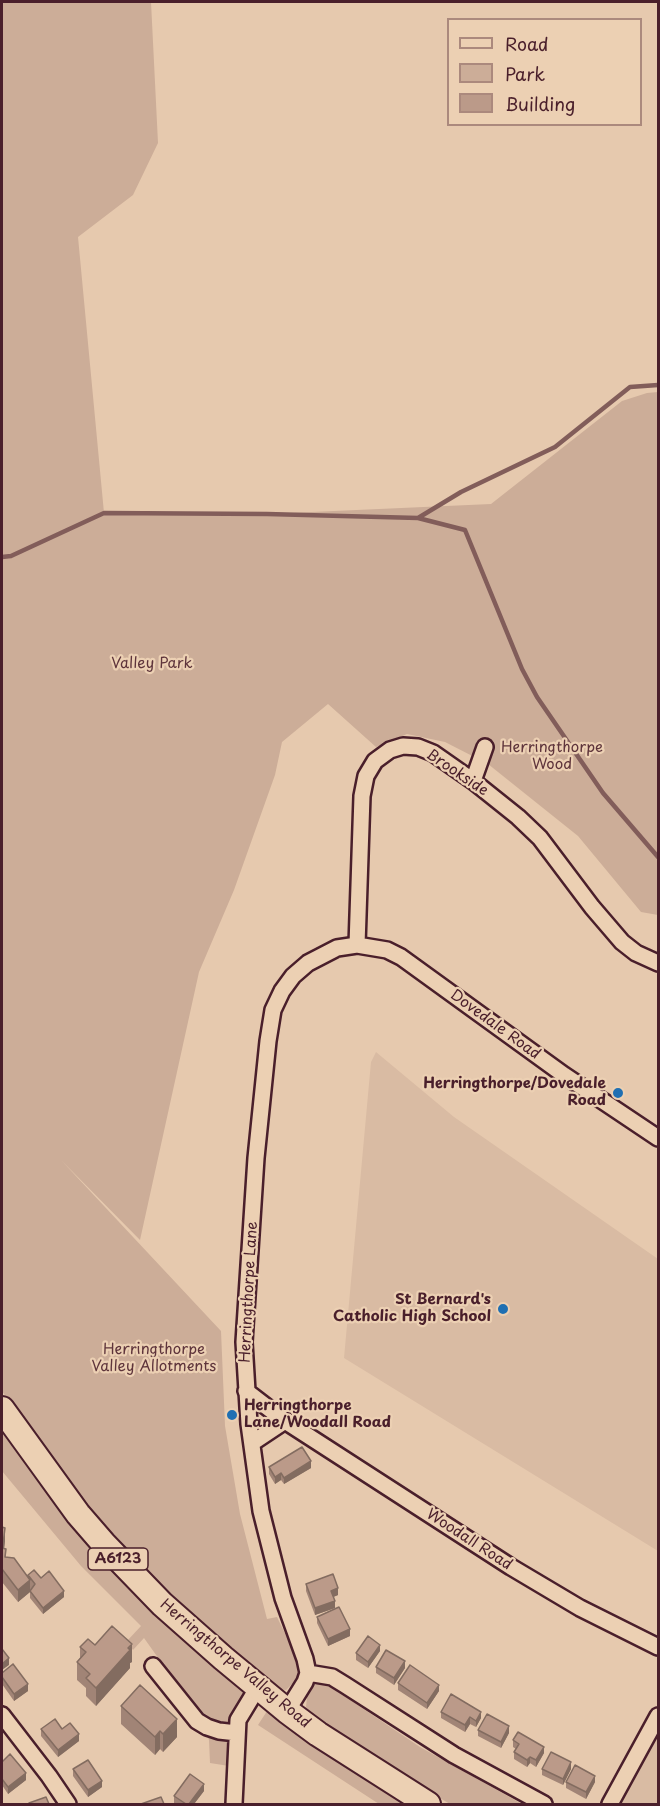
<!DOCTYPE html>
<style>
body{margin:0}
#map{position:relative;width:660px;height:1806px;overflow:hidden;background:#e6c9ae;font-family:"Playpen Sans",sans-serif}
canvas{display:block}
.frame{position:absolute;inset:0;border:3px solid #4a1f2b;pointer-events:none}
.legend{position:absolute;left:447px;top:18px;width:195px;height:108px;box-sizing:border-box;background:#ecd0b3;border:2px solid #ab897d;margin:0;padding:8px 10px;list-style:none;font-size:18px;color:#4a1f2b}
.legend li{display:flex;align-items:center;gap:12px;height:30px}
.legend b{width:30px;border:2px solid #ab897d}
</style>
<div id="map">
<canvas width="660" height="1806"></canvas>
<div class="frame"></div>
<ul class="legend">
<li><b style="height:8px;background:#ecd0b3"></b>Road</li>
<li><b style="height:16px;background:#ccad98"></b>Park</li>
<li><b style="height:16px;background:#bb9a89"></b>Building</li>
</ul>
</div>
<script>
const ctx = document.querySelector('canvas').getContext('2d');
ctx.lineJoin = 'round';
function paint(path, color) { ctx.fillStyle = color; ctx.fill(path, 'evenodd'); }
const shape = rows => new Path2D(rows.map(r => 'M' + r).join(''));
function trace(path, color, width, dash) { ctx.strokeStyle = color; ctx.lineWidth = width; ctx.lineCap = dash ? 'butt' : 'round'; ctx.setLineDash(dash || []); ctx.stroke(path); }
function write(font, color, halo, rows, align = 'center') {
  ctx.font = font + ' "Playpen Sans",sans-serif'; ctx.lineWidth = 4.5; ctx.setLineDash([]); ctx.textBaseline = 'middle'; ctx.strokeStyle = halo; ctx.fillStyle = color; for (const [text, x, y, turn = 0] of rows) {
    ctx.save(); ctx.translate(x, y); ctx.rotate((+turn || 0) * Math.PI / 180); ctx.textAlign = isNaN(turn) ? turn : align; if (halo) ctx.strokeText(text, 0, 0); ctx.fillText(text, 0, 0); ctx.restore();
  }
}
paint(shape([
 [376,1052,454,1117,658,1259,658,1551,344,1358,371,1062],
 [658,1731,658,1804,616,1804]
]), '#d9bba3');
paint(shape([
 [2,2,151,2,158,143,133,195,78,237,104,513,267,514,491,504,622,401,647,393,658,392,658,915,641,912,578,836,488,764,445,742,407,734,376,747,328,704,282,742,275,775,234,890,199,972,140,1240,61,1160,221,1331,225,1426,240,1514,267,1619,277,1617,300,1664,302,1673,299,1677,286,1690,277,1689,261,1676,130,1556,45,1454,2,1391],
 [2,1429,34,1477,67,1518,237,1683,243,1691,243,1698,237,1705,231,1720,229,1766,210,1763,209,1740,201,1718,144,1638,133,1650,127,1641,141,1626,81,1566,2,1471],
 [320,1683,331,1687,420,1747,522,1804,450,1804,404,1777,311,1716,306,1707,307,1697,311,1686],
 [269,1708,411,1804,379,1804,258,1725]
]), '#ccad98');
trace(shape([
 [418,518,461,492,555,447,630,387,658,385],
 [2,557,11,556,104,513,267,514,418,518,465,530,522,669,537,697,603,793,658,857]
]), '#825d5a', 4.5);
const minor = shape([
 [473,781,485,747],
 [357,945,362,796,366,776,375,761,390,750,403,746,418,747,433,753,473,781,518,817,540,838,592,907,622,942,636,953,658,963],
 [246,1391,285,1421,511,1567,580,1608,658,1647],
 [252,1443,285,1421],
 [153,1666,197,1721,207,1727,219,1731,237,1733],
 [308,1673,332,1677,345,1685,454,1755,544,1804],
 [287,1711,305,1682,308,1673,305,1659,283,1598,261,1511,249,1424,244,1342,256,1158,268,1041,273,1010,282,991,293,976,308,963,337,948,357,945,387,950,401,957,564,1075,658,1138],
 [2,1715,49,1776,68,1804],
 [234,1804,238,1720,258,1687],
 [610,1804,658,1716]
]);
const primary = shape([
 [2,1409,78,1514,104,1544,162,1604,223,1658,287,1711,318,1734,428,1804]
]);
trace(minor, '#4a1f2b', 20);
trace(primary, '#4a1f2b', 28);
trace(minor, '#ecd0b3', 15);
trace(primary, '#ecd0b3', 24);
paint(shape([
 [269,1467,311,1468,284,1484,281,1480,275,1484,269,1474],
 [2,1527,5,1541,4,1549,6,1557,28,1576,41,1578,64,1597,43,1614,30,1598,30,1592,18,1602,2,1582],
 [306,1584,338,1595,333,1597,335,1608,315,1615,306,1591],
 [317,1617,350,1636,328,1646,317,1623],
 [95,1645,132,1662,130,1663,130,1668,96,1706,86,1696,86,1688,77,1680,77,1662,80,1658,80,1647],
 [380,1651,368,1668,356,1660,356,1653],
 [376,1667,405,1668,394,1685,376,1673],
 [2,1673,28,1691,14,1701,2,1684],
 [398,1683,439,1691,427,1709,398,1690],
 [121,1706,177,1737,163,1752,160,1749,155,1755,121,1724],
 [441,1712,481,1718,476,1727,470,1724,465,1732,441,1718],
 [41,1729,62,1729,79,1741,58,1757,41,1736],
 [478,1730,509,1733,501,1748,478,1736],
 [513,1740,544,1753,536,1767,530,1763,527,1767,514,1759,514,1752,516,1749,513,1747],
 [2,1762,26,1780,8,1794,2,1785],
 [73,1769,102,1787,88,1797,73,1776],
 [542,1769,571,1769,563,1785,542,1775],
 [566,1782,595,1782,586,1799,566,1788],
 [204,1791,194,1804,177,1804,174,1803,174,1796]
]), '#a18476');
paint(shape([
 [311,1461,311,1468,284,1484,284,1478],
 [281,1473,281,1480,275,1484,275,1477],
 [5,1528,5,1541,3,1557,3,1544],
 [30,1580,30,1592,18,1602,18,1590],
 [338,1588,338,1595,331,1598,331,1591],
 [64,1591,64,1597,43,1614,43,1608],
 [335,1601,335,1608,315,1615,315,1608],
 [350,1629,350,1636,328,1646,328,1639],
 [132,1644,132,1662,130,1663,130,1668,96,1706,96,1688],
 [380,1645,380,1651,368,1668,368,1662],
 [9,1658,9,1665,2,1670,2,1664],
 [405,1661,405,1668,394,1685,394,1678],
 [28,1684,28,1691,14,1701,14,1694],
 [439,1685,439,1691,427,1709,427,1703],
 [481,1712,481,1718,476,1727,476,1721],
 [470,1717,470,1724,465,1732,465,1725],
 [177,1719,177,1737,163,1752,163,1734],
 [509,1726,509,1733,501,1748,501,1742],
 [160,1731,160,1749,155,1755,155,1737],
 [79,1734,79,1741,58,1757,58,1750],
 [544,1747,544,1753,536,1767,536,1760],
 [530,1757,530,1763,527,1767,527,1760],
 [571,1762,571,1769,563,1785,563,1779],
 [26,1773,26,1780,8,1794,8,1787],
 [595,1776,595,1782,586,1799,586,1792],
 [102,1781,102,1787,88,1797,88,1790],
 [204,1784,204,1791,194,1804,189,1804]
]), '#836c60');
const building = shape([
 [302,1447,311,1461,284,1478,281,1473,275,1477,269,1467,302,1447],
 [2,1527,5,1528,3,1544,2,1544,2,1527],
 [2,1548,6,1549,5,1557,14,1558,30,1580,18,1590,2,1569,2,1548],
 [34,1570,41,1578,49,1571,64,1591,43,1608,30,1591,35,1584,28,1575,34,1570],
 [333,1574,338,1588,331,1591,335,1601,315,1608,306,1584,333,1574],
 [339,1607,350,1629,328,1639,317,1617,339,1607],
 [112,1626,132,1644,128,1648,130,1650,96,1688,86,1678,90,1674,77,1662,86,1652,80,1647,88,1639,95,1645,112,1626],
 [368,1636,380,1645,368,1662,356,1653,368,1636],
 [2,1649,9,1658,2,1664,2,1649],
 [386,1650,405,1661,394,1678,376,1667,386,1650],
 [13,1664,28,1684,14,1694,2,1677,2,1673,13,1664],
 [410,1665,439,1685,427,1703,398,1683,410,1665],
 [140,1685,177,1719,163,1734,160,1731,155,1737,121,1706,140,1685],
 [451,1694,481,1712,476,1721,470,1717,465,1725,441,1712,451,1694],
 [487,1714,509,1726,501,1742,478,1730,487,1714],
 [55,1719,62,1729,70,1723,79,1734,58,1750,41,1729,55,1719],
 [518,1732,544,1747,536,1760,530,1757,527,1760,514,1752,519,1744,513,1740,518,1732],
 [551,1752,571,1762,563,1779,542,1769,551,1752],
 [10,1754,26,1773,8,1787,2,1779,2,1762,10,1754],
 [88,1760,102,1781,88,1790,73,1769,88,1760],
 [575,1765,595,1776,586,1792,566,1782,575,1765],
 [190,1774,204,1784,189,1804,186,1804,174,1796,190,1774],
 [46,1797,49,1804,29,1804,29,1803,46,1797],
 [161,1797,164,1804,141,1804,161,1797]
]);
paint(building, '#bb9a89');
trace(building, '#836c60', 1.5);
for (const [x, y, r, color] of [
 [618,1093,6,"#1f6fb2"],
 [503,1309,6,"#1f6fb2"],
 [232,1415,6,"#1f6fb2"]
]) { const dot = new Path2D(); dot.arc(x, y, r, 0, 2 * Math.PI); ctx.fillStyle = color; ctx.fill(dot); trace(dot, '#ecd0b3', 2); }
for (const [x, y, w] of [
 [118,1559,60]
]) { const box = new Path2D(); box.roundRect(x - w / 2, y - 11, w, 22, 4.5); ctx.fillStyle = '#ecd0b3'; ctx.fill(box); trace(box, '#4a1f2b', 1.5); }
write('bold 14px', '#4a1f2b', null, [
 ["A6123",118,1559]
]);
write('15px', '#5e343b', '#ecd0b3', [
 ["Valley Park",152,664],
 ["Herringthorpe",552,748],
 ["Wood",552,765],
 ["Herringthorpe",154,1350],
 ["Valley Allotments",154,1367]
]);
write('15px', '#4a1f2b', '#ecd0b3', [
 ["Brookside",457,773,34],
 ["Dovedale Road",495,1025,36],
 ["Herringthorpe Lane",249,1292,-87],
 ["Woodall Road",469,1540,33],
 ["Herringthorpe Valley Road",235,1664,40]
]);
write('bold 15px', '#4a1f2b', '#ecd0b3', [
 ["Herringthorpe/Dovedale",606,1084],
 ["Road",606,1101],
 ["St Bernard's",491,1300],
 ["Catholic High School",491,1317],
 ["Herringthorpe",244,1406,"left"],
 ["Lane/Woodall Road",244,1423,"left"]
], 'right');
</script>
